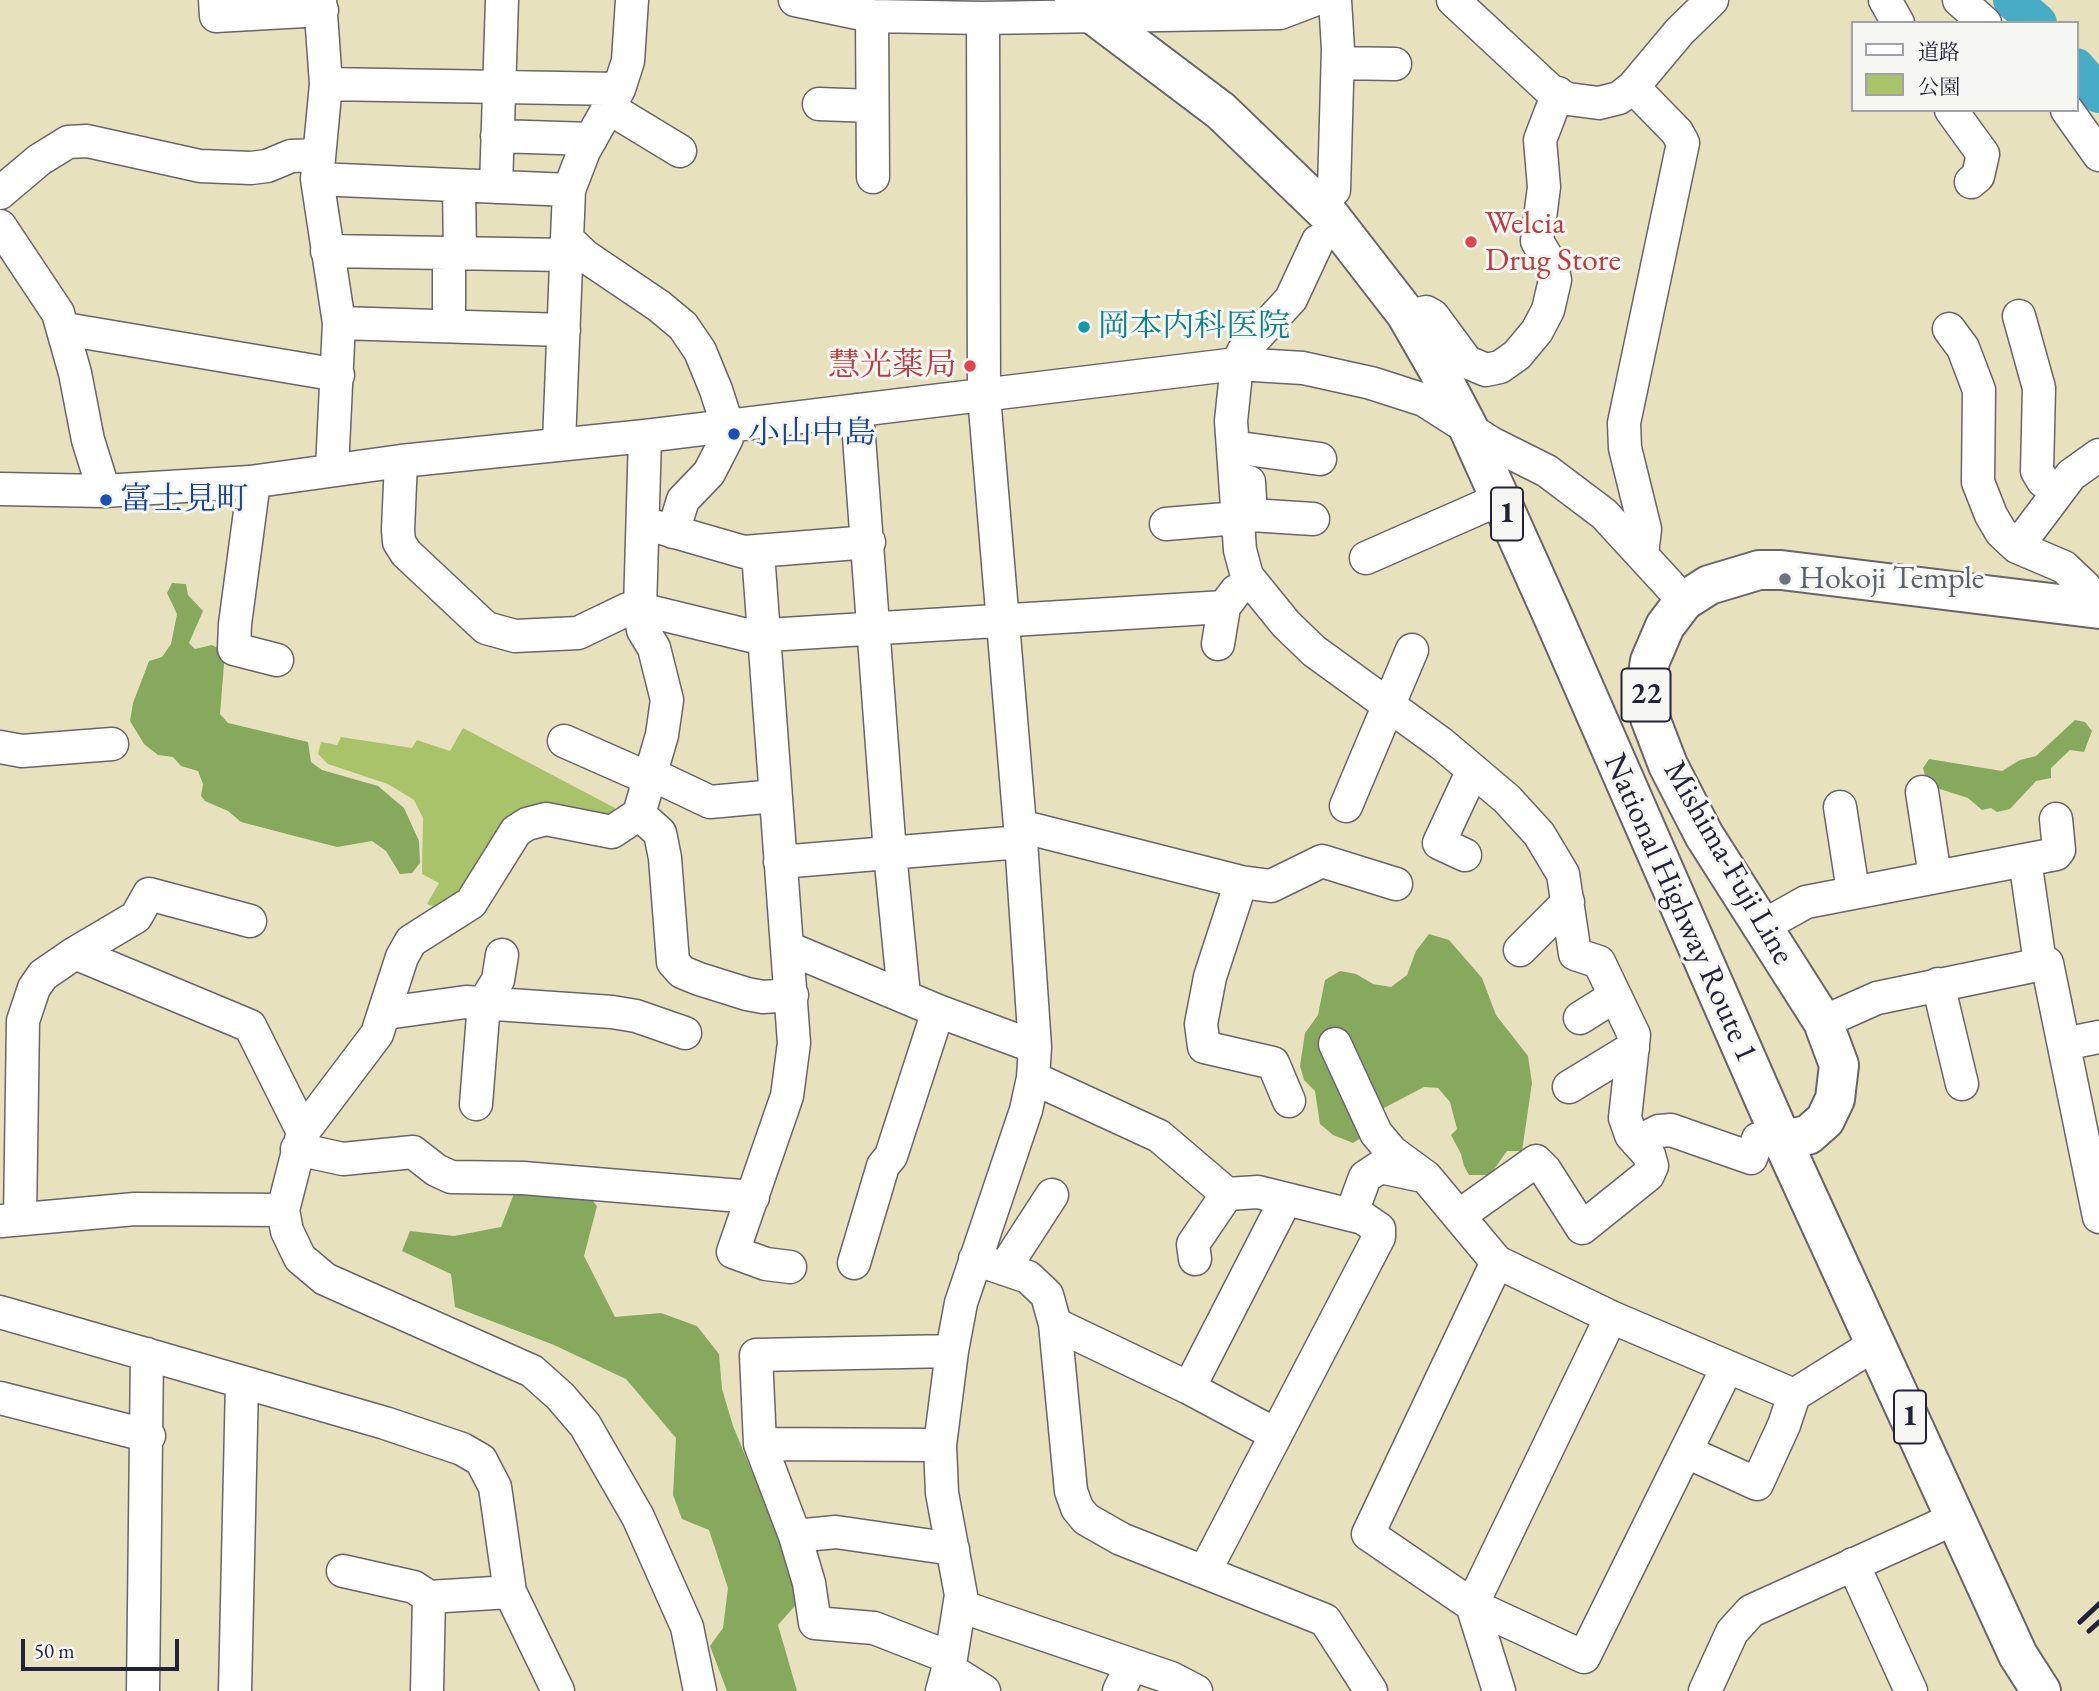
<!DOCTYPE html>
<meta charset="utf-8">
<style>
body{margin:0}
#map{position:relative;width:2099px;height:1691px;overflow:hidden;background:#e7e1be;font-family:"EB Garamond","Noto Serif JP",serif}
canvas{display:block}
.legend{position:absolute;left:1851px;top:21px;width:228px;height:91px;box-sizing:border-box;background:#f6f6f2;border:2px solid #a1a1a9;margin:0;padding:9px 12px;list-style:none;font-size:21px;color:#22223b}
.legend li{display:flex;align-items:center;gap:14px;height:35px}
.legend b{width:35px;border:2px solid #a1a1a9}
.scale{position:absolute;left:21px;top:1639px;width:158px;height:32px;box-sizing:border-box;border:4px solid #22223b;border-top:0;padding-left:9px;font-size:21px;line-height:24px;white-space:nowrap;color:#22223b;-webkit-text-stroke:5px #f6f6f2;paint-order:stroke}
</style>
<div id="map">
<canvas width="2099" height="1691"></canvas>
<ul class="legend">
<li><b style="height:9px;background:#fff"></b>道路</li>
<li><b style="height:19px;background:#a9c36a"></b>公園</li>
</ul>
<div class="scale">50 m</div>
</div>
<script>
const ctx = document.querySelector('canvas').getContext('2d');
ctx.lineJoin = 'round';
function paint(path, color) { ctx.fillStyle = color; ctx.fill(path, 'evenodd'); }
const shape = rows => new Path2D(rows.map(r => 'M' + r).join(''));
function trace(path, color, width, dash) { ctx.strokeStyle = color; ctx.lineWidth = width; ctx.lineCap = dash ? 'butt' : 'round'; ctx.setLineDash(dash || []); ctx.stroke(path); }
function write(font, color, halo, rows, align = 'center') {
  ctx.font = font + ' "EB Garamond","Noto Serif JP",serif'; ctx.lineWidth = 6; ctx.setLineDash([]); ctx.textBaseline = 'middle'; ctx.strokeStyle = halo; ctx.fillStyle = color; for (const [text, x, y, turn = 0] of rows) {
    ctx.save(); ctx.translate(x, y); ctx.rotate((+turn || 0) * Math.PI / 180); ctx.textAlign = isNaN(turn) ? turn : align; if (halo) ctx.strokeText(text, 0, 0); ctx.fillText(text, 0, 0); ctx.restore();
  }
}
paint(shape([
 [463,728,615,808,611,818,545,810,465,893,442,910,427,904,439,883,422,874,423,818,414,800,388,784,328,764,318,754,321,742,337,745,341,737,412,748,417,740,450,751]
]), '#a9c36a');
paint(shape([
 [172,583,186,584,188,595,203,611,189,643,195,649,212,645,225,652,220,714,228,723,308,742,311,762,322,770,378,786,404,808,419,841,420,863,412,873,400,874,386,851,372,841,337,847,241,822,228,811,205,801,201,796,203,784,198,771,181,766,173,757,158,755,144,744,130,721,133,703,149,661,162,657,171,644,177,614,167,593],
 [2075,720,2085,722,2092,731,2084,752,2070,750,2051,768,2051,778,2036,781,2010,809,1997,812,1991,808,1982,810,1968,798,1940,789,1926,780,1923,768,1929,759,2002,771,2020,760,2036,756],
 [1429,934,1449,940,1482,978,1496,1015,1528,1056,1532,1083,1522,1151,1507,1151,1490,1175,1469,1175,1464,1166,1461,1154,1451,1135,1457,1129,1450,1102,1438,1088,1424,1087,1384,1108,1372,1131,1353,1143,1333,1135,1320,1124,1315,1091,1304,1080,1300,1066,1305,1033,1318,1015,1325,980,1340,971,1356,974,1373,984,1391,987,1407,975,1416,951],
 [515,1191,588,1195,597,1206,584,1256,615,1317,661,1313,697,1326,719,1354,722,1389,733,1426,769,1513,801,1599,778,1625,797,1691,727,1691,710,1646,723,1628,728,1588,709,1530,682,1519,673,1495,676,1438,626,1379,554,1345,455,1307,451,1274,402,1251,410,1231,454,1236,501,1227]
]), '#86a95e');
trace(shape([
 [2012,0,2038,23],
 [2076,67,2099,94]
]), '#47adc6', 38);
const minor = shape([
 [215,0,216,16,322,10],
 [320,0,326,84,317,179,339,323,332,469],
 [632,0,628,61,619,89,584,151,569,190,567,239,585,256,659,306,683,326,700,351,716,390,727,424,727,438,709,473,683,500,673,532],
 [795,0,872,16,983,18,1280,13,1314,0],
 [1453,0,1551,91,1568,99,1599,103,1619,98,1633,87,1680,31,1712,0],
 [1885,0,1898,23],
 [1959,0,1985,23],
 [872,16,873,177],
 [1338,63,1395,64],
 [326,84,619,89],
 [1633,87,1677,132,1683,143,1624,423,1625,448,1645,529,1642,554],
 [819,104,872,106],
 [609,108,680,151],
 [1951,110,1983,154,1978,176,1971,182],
 [2067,110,2099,155],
 [497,136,591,139],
 [317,179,569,190],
 [459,186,460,254],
 [496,187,502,0],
 [1334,190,1338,49,1335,0],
 [0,193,39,160,68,142,87,141,200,166,251,168,267,166,291,156,319,155],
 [0,226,58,313,75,373,88,440,104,491],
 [1318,241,1291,299,1244,350,1237,364,1231,421,1240,550,1247,576,1286,624,1314,651,1442,744,1507,799,1539,834,1563,874,1575,954,1599,962,1634,1035,1625,1118,1631,1135,1649,1155,1652,1166,1648,1175,1582,1228,1545,1170,1536,1161,1460,1215],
 [327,251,567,255],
 [2019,316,2039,388,2037,471,2043,481,2057,492],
 [1408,317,1426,312,1433,316,1467,362,1486,370,1500,367,1517,355,1537,331,1548,310,1555,280,1552,266,1537,241,1544,187,1540,140,1558,93],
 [339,323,564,330],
 [449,324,449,254],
 [65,329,338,375],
 [1949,329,1963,348,1979,390,1978,482,1991,515,2001,532,2017,547,2064,567,2085,587,2099,609],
 [857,410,890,853,904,995],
 [645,436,640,609,643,630,654,648,667,700,662,735,639,814,612,832,546,819,527,824,516,831,471,903,411,941,402,957,377,1034,303,1132,283,1210,287,1231,300,1258,325,1279,532,1371,560,1396,585,1425,638,1517,687,1627,700,1691],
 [559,443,567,239],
 [1247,449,1320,459],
 [401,461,398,530,399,542,406,553,486,628,515,636,578,633,628,609,640,609,751,636,1224,607],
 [254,482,235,624,234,649,277,660],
 [1249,482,1251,515,1313,519],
 [0,489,104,491,250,482,401,461,645,436,1237,364,1303,368,1371,383,1424,400,1491,443,1547,471,1604,514,1684,601],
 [1166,524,1237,518],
 [654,526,744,552,869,542],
 [2017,547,2071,475,2099,455],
 [758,553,794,1043,787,1096,733,1252,766,1264,790,1267],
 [1366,558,1500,499],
 [1218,644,1224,607,1236,591],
 [564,741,650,779],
 [0,747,22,751,112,744],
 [651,774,710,802,775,796],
 [1922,792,1935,876],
 [1346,806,1412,650],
 [1840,807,1853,891],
 [639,814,660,833,665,858,673,962,682,972,699,979,747,994,763,997,792,995],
 [1020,826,1241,882,1271,886,1322,861,1396,884],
 [1465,855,1439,843,1473,770],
 [2025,860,2040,963],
 [780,862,1021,842],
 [1241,882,1210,977,1201,1024,1204,1047,1273,1063,1289,1101],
 [1763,926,1806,902,2056,854,2059,850,2056,819],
 [788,948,938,1011,1035,1047],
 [1520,950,1568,902],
 [75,953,250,1026,303,1132],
 [1938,984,1962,1084],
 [386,1013,466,1002,612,1012,636,1016,685,1033],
 [1580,1018,1615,996],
 [1823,1022,1877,998,2047,963,2099,1217],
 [1335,1044,1376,1133,1392,1152,1426,1177,1497,1262],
 [2064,1044,2099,1037],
 [1033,1078,1159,1136,1227,1194,1258,1192,1363,1218,1379,1229,1379,1237,1205,1571],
 [1569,1087,1633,1048],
 [476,1104,484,1003,498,980,502,955],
 [1637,1142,1659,1131,1671,1130,1751,1158,1758,1139,1769,1137,1782,1140],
 [297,1149,343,1159,413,1152,436,1170,451,1177,523,1178,753,1197],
 [1351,1215,1365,1177,1380,1167,1418,1175],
 [20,1219,23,1021,34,988,43,975,75,953,136,917,149,894,250,921],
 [1,1221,135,1209,283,1210],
 [975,1259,1028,1277,1047,1295,1055,1324,1071,1491,1077,1508,1086,1519,1121,1539,1325,1620,1371,1691],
 [1195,1259,1193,1244,1227,1194],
 [854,1263,883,1166,891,1156,938,1011],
 [1004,1269,1052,1195],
 [0,1312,385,1423,462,1449,481,1460,495,1487,510,1592,558,1691],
 [1055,1324,1189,1388,1275,1434],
 [1727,1368,1584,1657,1472,1605,1368,1534,1497,1262,1611,1317,1794,1395,1877,1343],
 [1189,1388,1286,1199],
 [0,1398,149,1436],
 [760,1444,940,1445],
 [1687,1452,1757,1484,1784,1425,1794,1395],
 [795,1536,836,1532,953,1549],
 [1853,1564,1911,1691],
 [343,1571,414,1587,429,1597],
 [960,1606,1171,1678,1196,1691],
 [951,1658,874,1628,815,1623,809,1583,795,1536,760,1444,756,1355,952,1351],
 [949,1669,984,1691],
 [143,1691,147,1354],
 [235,1691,242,1382],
 [427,1691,429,1597,510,1592],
 [942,1691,951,1658,961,1595,942,1493,940,1445,952,1351,961,1303,1026,1110,1033,1078,1035,1047,1020,826,984,396,983,18],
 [1119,1691,1131,1666],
 [1499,1691,1472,1605,1611,1317],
 [1705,1691,1732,1632,1751,1611,1956,1518]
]);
const major = shape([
 [1782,1140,1808,1135,1825,1120,1835,1099,1839,1065,1823,1022,1704,835,1668,765,1650,718,1645,692,1650,661,1665,626,1684,601,1709,585,1759,570,1781,570,2099,609]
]);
const highway = shape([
 [1074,0,1221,111,1330,216,1406,314,1437,368,1467,425,1551,612,1782,1140,2018,1655,2041,1691]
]);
trace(minor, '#676569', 35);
trace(major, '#676569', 42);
trace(highway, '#676569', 42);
trace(minor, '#fff', 32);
trace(major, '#fff', 38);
trace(highway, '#fff', 38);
trace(shape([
 [2080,1622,2099,1604],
 [2089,1631,2099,1622]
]), '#22223b', 5);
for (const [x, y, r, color] of [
 [1471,242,7,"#e0444e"],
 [1084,327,7,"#0f9aa8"],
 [970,366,7,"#e0444e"],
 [734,434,7,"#1a4fb4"],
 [106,500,7,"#1a4fb4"],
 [1785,579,7,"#6b7280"]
]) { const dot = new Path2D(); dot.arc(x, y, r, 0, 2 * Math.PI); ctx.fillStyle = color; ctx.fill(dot); trace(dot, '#f6f6f2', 2.5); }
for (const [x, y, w] of [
 [1507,514,32],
 [1646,695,49],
 [1910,1417,32]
]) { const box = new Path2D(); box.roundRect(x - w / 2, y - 26.5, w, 53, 5); ctx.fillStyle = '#f6f6f2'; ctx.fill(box); trace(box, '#22223b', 2); }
write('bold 30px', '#22223b', null, [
 ["1",1507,514],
 ["22",1646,695],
 ["1",1910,1417]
]);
write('32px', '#be3a42', '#f6f6f2', [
 ["Welcia",1485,224],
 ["Drug Store",1485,261],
 ["慧光薬局",956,366,"right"]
], 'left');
write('32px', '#0d838f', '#f6f6f2', [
 ["岡本内科医院",1098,327]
], 'left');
write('32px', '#164399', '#f6f6f2', [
 ["小山中島",748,434],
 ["富士見町",120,500]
], 'left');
write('32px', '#5b616d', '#f6f6f2', [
 ["Hokoji Temple",1799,579]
], 'left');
write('32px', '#22223b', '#f6f6f2', [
 ["Mishima-Fuji Line",1728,863,60],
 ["National Highway Route 1",1680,908,66]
]);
</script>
